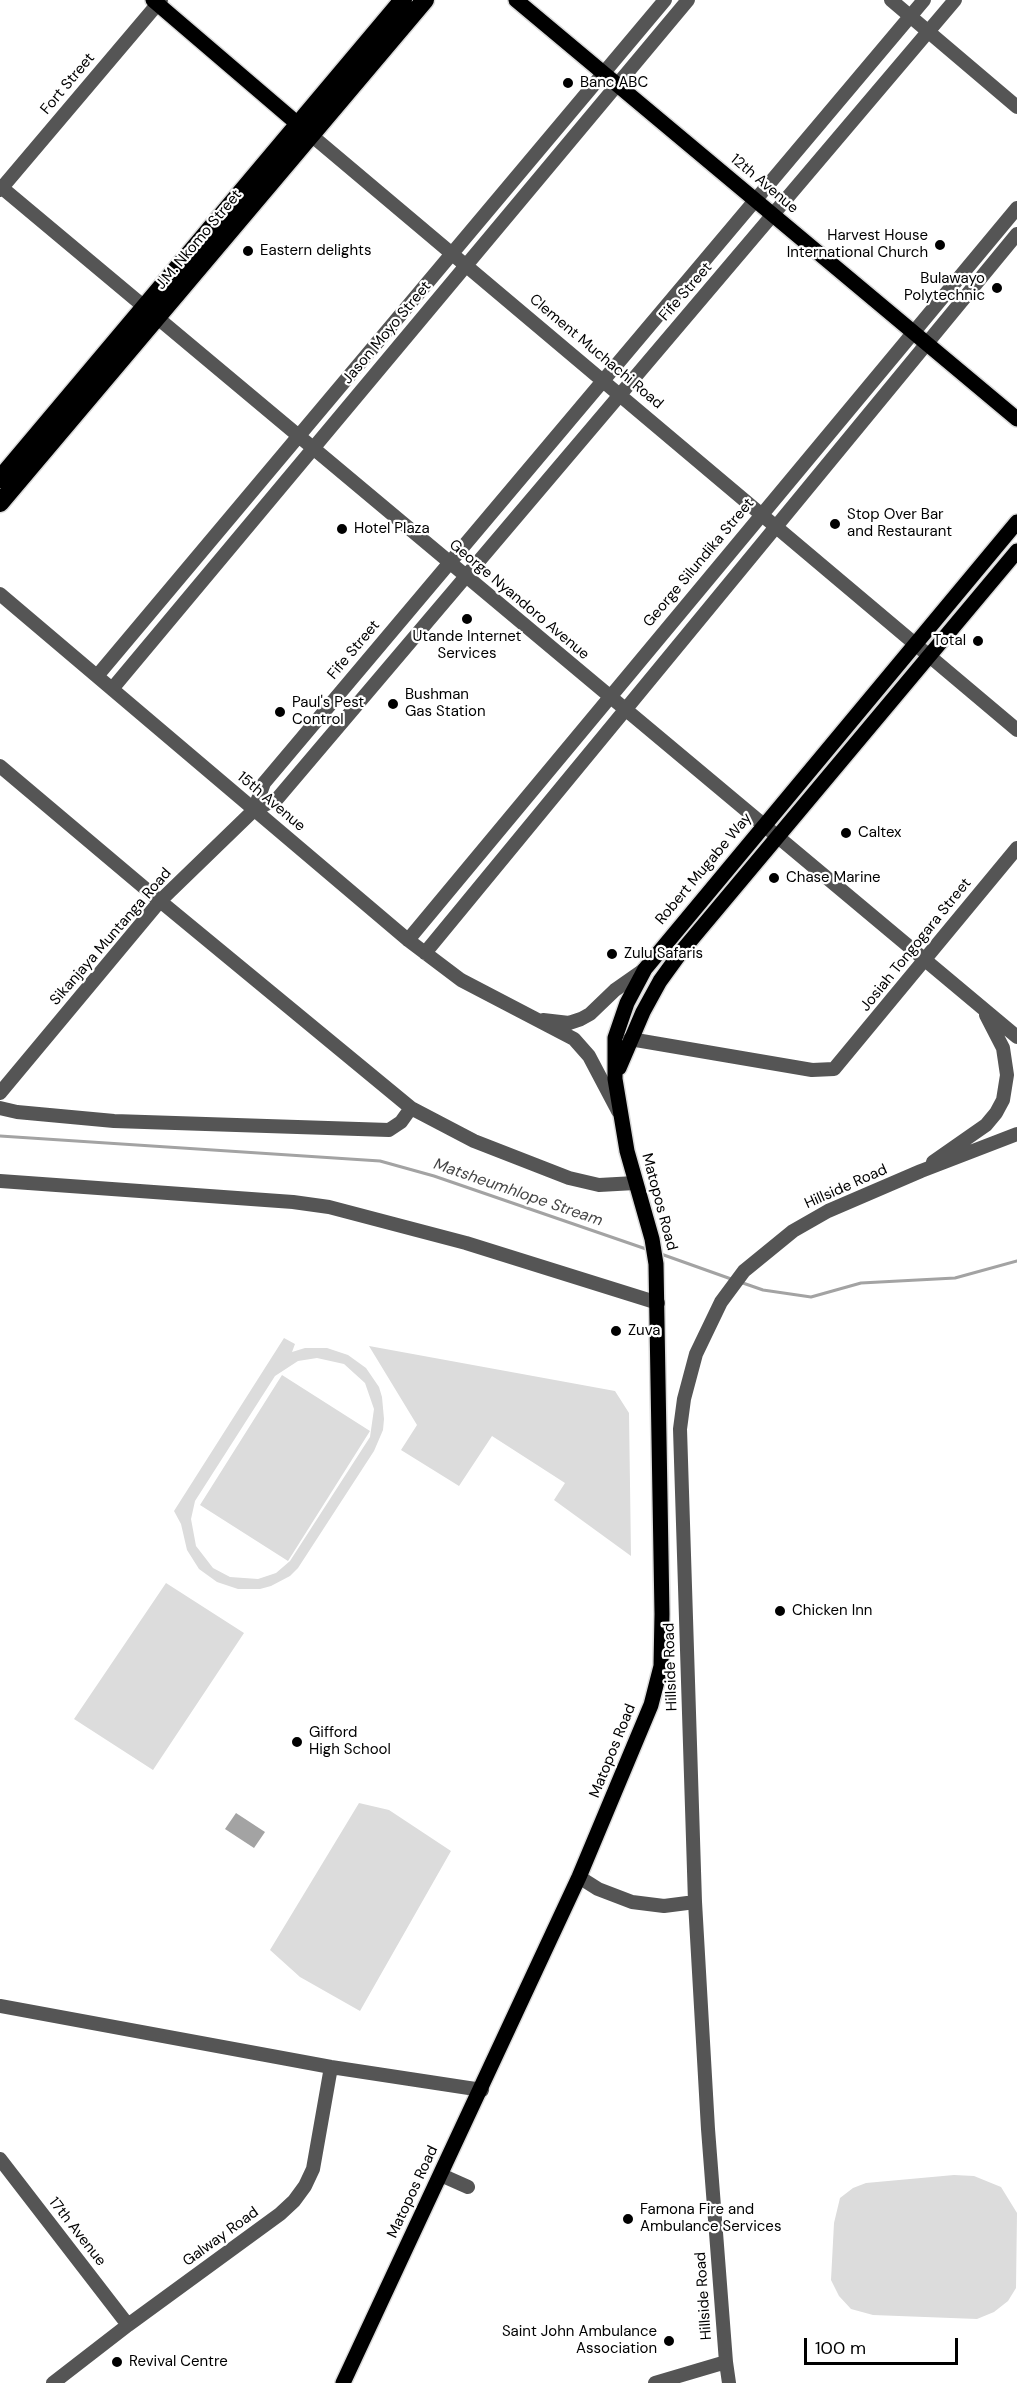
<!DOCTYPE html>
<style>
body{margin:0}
#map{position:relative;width:1017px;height:2383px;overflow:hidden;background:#fff;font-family:"DM Sans",sans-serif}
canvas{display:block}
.scale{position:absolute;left:804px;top:2338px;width:154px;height:27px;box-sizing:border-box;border:3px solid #000;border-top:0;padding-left:8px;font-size:18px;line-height:21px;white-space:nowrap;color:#000;-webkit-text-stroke:4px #fff;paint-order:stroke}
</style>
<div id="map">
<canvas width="1017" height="2383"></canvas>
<div class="scale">100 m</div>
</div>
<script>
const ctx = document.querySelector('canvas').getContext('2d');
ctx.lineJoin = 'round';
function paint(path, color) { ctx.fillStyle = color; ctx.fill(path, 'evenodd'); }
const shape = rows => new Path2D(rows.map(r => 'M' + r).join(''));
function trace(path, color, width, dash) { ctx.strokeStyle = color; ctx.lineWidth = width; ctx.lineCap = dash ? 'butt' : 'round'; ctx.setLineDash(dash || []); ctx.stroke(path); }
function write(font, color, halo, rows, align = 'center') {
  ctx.font = font + ' "DM Sans",sans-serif'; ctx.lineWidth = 4.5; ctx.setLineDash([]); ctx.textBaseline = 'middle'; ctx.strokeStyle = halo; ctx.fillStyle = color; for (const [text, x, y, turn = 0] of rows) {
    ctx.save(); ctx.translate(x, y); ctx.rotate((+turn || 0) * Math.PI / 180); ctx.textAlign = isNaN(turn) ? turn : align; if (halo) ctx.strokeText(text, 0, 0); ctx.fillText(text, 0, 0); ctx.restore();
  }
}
paint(shape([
 [284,1338,295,1344,292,1352,305,1348,327,1348,348,1355,366,1368,379,1387,382,1397,384,1419,383,1430,374,1451,298,1568,290,1576,271,1586,260,1589,238,1589,217,1582,199,1569,187,1550,181,1524,174,1511],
 [317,1358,344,1364,365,1383,374,1409,370,1437,290,1561,276,1573,258,1579,230,1577,213,1568,196,1546,191,1519,195,1501,275,1376,298,1361],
 [369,1346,615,1391,629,1413,631,1556,554,1500,565,1483,492,1436,459,1486,401,1450,417,1425],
 [282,1375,370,1431,288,1561,200,1505],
 [166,1583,244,1633,153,1770,74,1719],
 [359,1803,389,1810,451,1851,360,2011,300,1977,270,1950],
 [954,2175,974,2176,1001,2187,1017,2213,1016,2288,1008,2301,994,2312,977,2319,873,2315,851,2309,839,2296,831,2280,834,2223,840,2198,853,2188,866,2183]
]), '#dcdcdc');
paint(shape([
 [236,1813,265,1832,254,1848,225,1829]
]), '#a3a3a3');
trace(shape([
 [0,1136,380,1161,434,1176,649,1250],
 [661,1254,734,1280],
 [740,1282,763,1290,811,1297,861,1283,955,1278,1017,1261]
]), '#a3a3a3', 3);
const major = shape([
 [153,0,306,131],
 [516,0,1017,419],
 [619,1068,643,1012,660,981,681,952,1017,551],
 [343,2383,579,1877,651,1705,661,1666,662,1614,656,1264,652,1239,627,1151,615,1079,615,1038,627,1003,645,969,1017,522]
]);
const highway = shape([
 [0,479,403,0],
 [0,503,425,0]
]);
trace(major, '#dbdbdb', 18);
trace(highway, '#dbdbdb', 21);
trace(shape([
 [891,0,1017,107],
 [311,135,1017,730],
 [0,186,1017,1037],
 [0,190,161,0],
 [0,594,408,940,461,980,574,1039,589,1056,618,1111],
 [97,676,665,0],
 [112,689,688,0],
 [0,766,160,901,411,1108,474,1141,569,1178,599,1185,635,1183],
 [254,810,264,783,924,0],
 [408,940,1017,208],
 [425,953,1017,234],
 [543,1020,569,1023,581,1019,590,1014,615,990,645,969],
 [630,1039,812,1070,834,1069,1017,848],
 [0,1093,160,901,254,810,277,799,955,0],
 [0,1108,17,1112,114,1121,389,1130,401,1122,411,1108],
 [933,1162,986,1125,996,1113,1003,1100,1007,1075,1003,1048,986,1015],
 [0,1181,293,1202,329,1207,466,1243,658,1303],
 [579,1877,598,1889,632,1902,664,1906,695,1902],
 [0,2006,331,2067,482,2090],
 [0,2159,128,2325],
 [441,2175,468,2187],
 [53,2383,128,2325,280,2214,294,2201,305,2186,313,2169,331,2067],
 [655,2383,726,2362],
 [729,2383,726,2362,708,2129,695,1902,680,1429,684,1399,696,1354,721,1302,744,1271,793,1231,828,1211,921,1171,1017,1134]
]), '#555', 14);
trace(major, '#000', 15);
trace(highway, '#000', 18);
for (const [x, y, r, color] of [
 [568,83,6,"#000"],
 [940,245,6,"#000"],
 [248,251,6,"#000"],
 [997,288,6,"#000"],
 [835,524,6,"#000"],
 [342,529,6,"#000"],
 [467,619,6,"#000"],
 [978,641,6,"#000"],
 [393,704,6,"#000"],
 [280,712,6,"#000"],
 [846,833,6,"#000"],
 [774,878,6,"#000"],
 [612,954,6,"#000"],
 [616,1331,6,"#000"],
 [780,1611,6,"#000"],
 [297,1742,6,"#000"],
 [628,2219,6,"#000"],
 [669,2341,6,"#000"],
 [117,2362,6,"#000"]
]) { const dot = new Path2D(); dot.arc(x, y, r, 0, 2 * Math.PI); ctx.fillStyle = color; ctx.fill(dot); trace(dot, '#fff', 2); }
write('15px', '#000', '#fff', [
 ["Banc ABC",580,83],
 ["Harvest House",928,236,"right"],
 ["International Church",928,253,"right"],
 ["Eastern delights",260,251],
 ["Bulawayo",985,279,"right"],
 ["Polytechnic",985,296,"right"],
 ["Stop Over Bar",847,515],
 ["and Restaurant",847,532],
 ["Hotel Plaza",354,529],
 ["Utande Internet",467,637,"center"],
 ["Services",467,654,"center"],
 ["Total",966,641,"right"],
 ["Bushman",405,695],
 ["Gas Station",405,712],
 ["Paul's Pest",292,703],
 ["Control",292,720],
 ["Caltex",858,833],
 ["Chase Marine",786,878],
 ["Zulu Safaris",624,954],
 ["Zuva",628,1331],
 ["Chicken Inn",792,1611],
 ["Gifford",309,1733],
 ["High School",309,1750],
 ["Famona Fire and",640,2210],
 ["Ambulance Services",640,2227],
 ["Saint John Ambulance",657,2332,"right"],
 ["Association",657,2349,"right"],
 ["Revival Centre",129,2362]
], 'left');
write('15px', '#000', '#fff', [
 ["Fort Street",68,84,-50],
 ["12th Avenue",764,184,40],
 ["J.M. Nkomo Street",199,240,-50],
 ["Fife Street",686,292,-49],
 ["Jason Moyo Street",387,333,-50],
 ["Clement Muchachi Road",596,352,40],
 ["George Silundika Street",699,563,-50],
 ["George Nyandoro Avenue",519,600,40],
 ["Fife Street",354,650,-50],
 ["15th Avenue",271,802,40],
 ["Robert Mugabe Way",704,869,-50],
 ["Sikanjaya Muntanga Road",111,937,-49],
 ["Josiah Tongogara Street",916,945,-51],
 ["Hillside Road",846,1187,-24],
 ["Matopos Road",659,1202,75],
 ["Hillside Road",671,1667,-92],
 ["Matopos Road",613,1751,-68],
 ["Matopos Road",413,2192,-65],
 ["17th Avenue",77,2232,52],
 ["Galway Road",221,2237,-36],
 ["Hillside Road",704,2296,-94]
]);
write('italic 16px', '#444', '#fff', [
 ["Matsheumhlope Stream",518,1193,19]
]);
</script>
